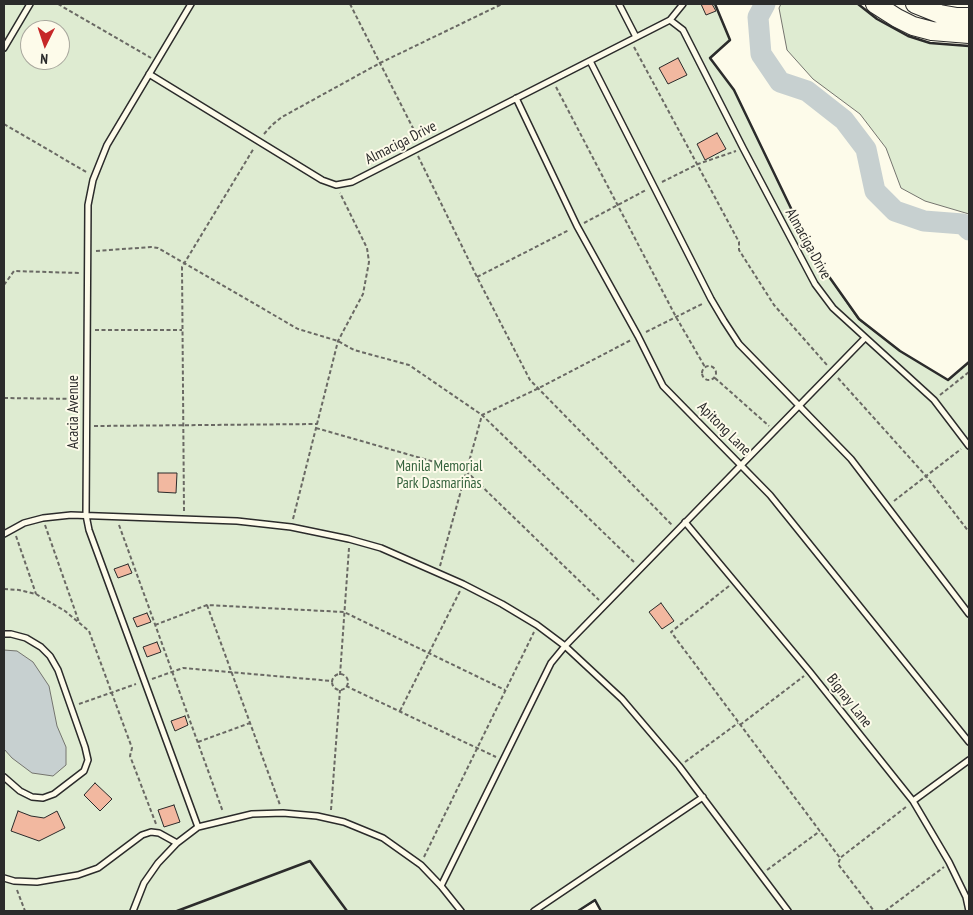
<!DOCTYPE html>
<meta charset="utf-8">
<style>
body{margin:0}
#map{position:relative;width:973px;height:915px;overflow:hidden;background:#fdfbea;font-family:"PT Sans Narrow",sans-serif}
canvas{display:block}
.frame{position:absolute;inset:0;border:5px solid #2b2b2b;pointer-events:none}
.north{position:absolute;left:20px;top:20px;width:50px;height:50px;box-sizing:border-box;background:#fdfbea;border:1px solid #a9a89e;border-radius:50%;rotate:184deg;font-size:14px;font-weight:700;line-height:20px;text-align:center;color:#2b2b2b}
.north::after{content:'';display:block;margin:auto;width:18px;height:22px;background:#c62828;clip-path:polygon(50% 0,100% 100%,50% 72%,0 100%)}
</style>
<div id="map">
<canvas width="973" height="915"></canvas>
<div class="frame"></div>
<div class="north">N</div>
</div>
<script>
const ctx = document.querySelector('canvas').getContext('2d');
ctx.lineJoin = 'round';
function paint(path, color) { ctx.fillStyle = color; ctx.fill(path, 'evenodd'); }
const shape = rows => new Path2D(rows.map(r => 'M' + r).join(''));
function trace(path, color, width, dash) { ctx.strokeStyle = color; ctx.lineWidth = width; ctx.lineCap = dash ? 'butt' : 'round'; ctx.setLineDash(dash || []); ctx.stroke(path); }
function write(font, color, halo, rows, align = 'center') {
  ctx.font = font + ' "PT Sans Narrow",sans-serif'; ctx.lineWidth = 4; ctx.setLineDash([]); ctx.textBaseline = 'middle'; ctx.strokeStyle = halo; ctx.fillStyle = color; for (const [text, x, y, turn = 0] of rows) {
    ctx.save(); ctx.translate(x, y); ctx.rotate((+turn || 0) * Math.PI / 180); ctx.textAlign = isNaN(turn) ? turn : align; if (halo) ctx.strokeText(text, 0, 0); ctx.fillText(text, 0, 0); ctx.restore();
  }
}
const green = shape([
 [4,4,715,4,730,40,710,59,734,90,813,254,858,319,900,351,948,380,969,362,969,911,601,911,595,901,578,911,4,911,4,4],
 [30,30,60,30,60,60,30,60,30,30],
 [781,4,858,4,877,19,908,36,930,43,969,46,969,214,925,201,901,188,886,148,860,114,813,79,787,50,779,8,781,4]
]);
paint(green, '#deebd1');
trace(green, '#74746e', 1);
const water = shape([
 [4,650,17,651,33,662,49,686,57,726,66,747,66,765,53,776,32,773,12,758,4,749,4,650]
]);
paint(water, '#c7d0d0');
trace(water, '#74746e', 1);
trace(shape([
 [765,4,758,17,761,54,780,82,807,91,844,120,866,149,875,191,895,211,924,221,963,224,969,230]
]), '#c7d0d0', 21);
const building = shape([
 [701,4,712,4,716,11,706,15,701,4],
 [678,58,687,75,668,84,659,68,678,58],
 [717,133,726,149,705,160,697,144,717,133],
 [158,473,177,473,176,493,158,492,158,473],
 [128,564,132,573,118,578,114,569,128,564],
 [661,603,674,621,662,629,649,612,661,603],
 [147,613,151,622,137,627,133,618,147,613],
 [157,642,161,652,147,657,143,647,157,642],
 [185,716,188,725,175,731,171,721,185,716],
 [95,783,112,799,100,811,84,795,95,783],
 [174,805,180,822,164,827,158,810,174,805],
 [18,811,31,816,44,818,57,811,65,828,39,841,11,831,18,811]
]);
paint(building, '#f2b8a0');
trace(building, '#2b2b2b', 1);
const service = shape([
 [191,4,107,145,93,180,88,205,86,515,89,530,198,827],
 [619,4,636,37],
 [670,20,683,30,743,148,815,284,833,308,934,400,969,446],
 [4,48,30,4],
 [590,61,711,299,724,321,739,344,851,459,969,614],
 [149,74,322,180,336,185,352,182,670,20,683,4],
 [516,98,577,226,638,336,663,386,770,495,969,742],
 [685,522,810,672,913,801,949,862,966,897,969,911],
 [4,534,24,523,43,518,71,515,237,521,291,527,349,539,381,548,463,584,502,604,537,625,565,646,622,699,679,766,788,911],
 [4,634,11,634,26,638,41,647,50,656,58,670,85,747,88,760,84,771,54,794,43,798,32,797,20,791,4,777],
 [913,801,969,760],
 [4,878,14,881,37,882,78,875,98,868,142,835,151,832,159,833,177,843],
 [441,886,551,663,565,646,865,338],
 [133,911,144,883,158,863,177,843,198,827,252,814,283,813,317,816,344,822,383,838,421,865,441,886,461,911],
 [534,911,703,797]
]);
const trunk = shape([
 [875,4,897,18,913,26,932,31,969,34],
 [915,4,940,14,957,17,969,17]
]);
trace(service, '#2b2b2b', 8);
trace(trunk, '#2b2b2b', 20);
trace(shape([
 [58,4,151,58],
 [350,4,419,140],
 [634,47,739,242,739,250,774,305,827,365],
 [556,87,676,317,705,367],
 [4,124,88,173],
 [264,134,272,125,282,117,380,63,502,4],
 [418,156,477,277,530,380,672,525],
 [662,182,698,164,736,151],
 [584,223,646,190],
 [96,251,151,247,158,248,298,329,338,341,354,350,409,365,482,415,635,563],
 [477,277,569,230],
 [4,285,14,271,79,273],
 [95,330,182,330],
 [646,332,704,303],
 '702 373a7 7 0 1 1 14 0a7 7 0 1 1-14 0Z',
 [715,378,769,426],
 [838,378,926,476,969,532],
 [940,395,969,372],
 [4,398,79,399],
 [94,426,317,424],
 [316,428,466,471,599,600],
 [894,501,961,449],
 [184,511,182,267,254,148],
 [293,519,338,341,363,294,369,262,367,248,340,193],
 [45,525,79,622],
 [119,525,223,812],
 [16,536,36,594],
 [440,566,482,415,539,388,631,340],
 [729,586,671,632,840,858,906,807],
 [4,589,19,590,36,594,65,611,89,631,132,748,130,756,156,824],
 [207,605,280,805],
 [155,625,207,605,344,612,505,690],
 '332 682a8 8 0 1 1 16 0a8 8 0 1 1-16 0Z',
 [340,675,349,548],
 [152,679,183,668,332,681],
 [346,686,496,757],
 [79,704,136,684],
 [400,711,460,591],
 [740,725,804,676],
 [198,742,250,723],
 [685,762,738,723],
 [331,810,340,690],
 [424,857,534,632],
 [840,859,838,864,874,911],
 [767,870,820,831],
 [17,890,25,911],
 [885,911,944,867]
]), '#6a6964', 2, [4, 2.5]);
trace(service, '#fdfbea', 5);
trace(trunk, '#fdfbea', 18);
trace(shape([
 [715,4,730,40,710,58,734,90,813,254,859,319,900,351,948,380,969,362],
 [858,4,877,19,908,36,930,43,969,46],
 [177,911,310,861,347,911],
 [578,911,595,900,601,911]
]), '#2b2b2b', 2.5);
write('15px', '#2b2b2b', '#fdfbea', [
 ["Almaciga Drive",401,143,-27],
 ["Almaciga Drive",808,244,61],
 ["Acacia Avenue",74,412,-90],
 ["Apitong Lane",724,429,45],
 ["Bignay Lane",849,701,52]
]);
write('15px', '#34623c', '#fdfbea', [
 ["Manila Memorial",439,467],
 ["Park Dasmariñas",439,484]
]);
</script>
